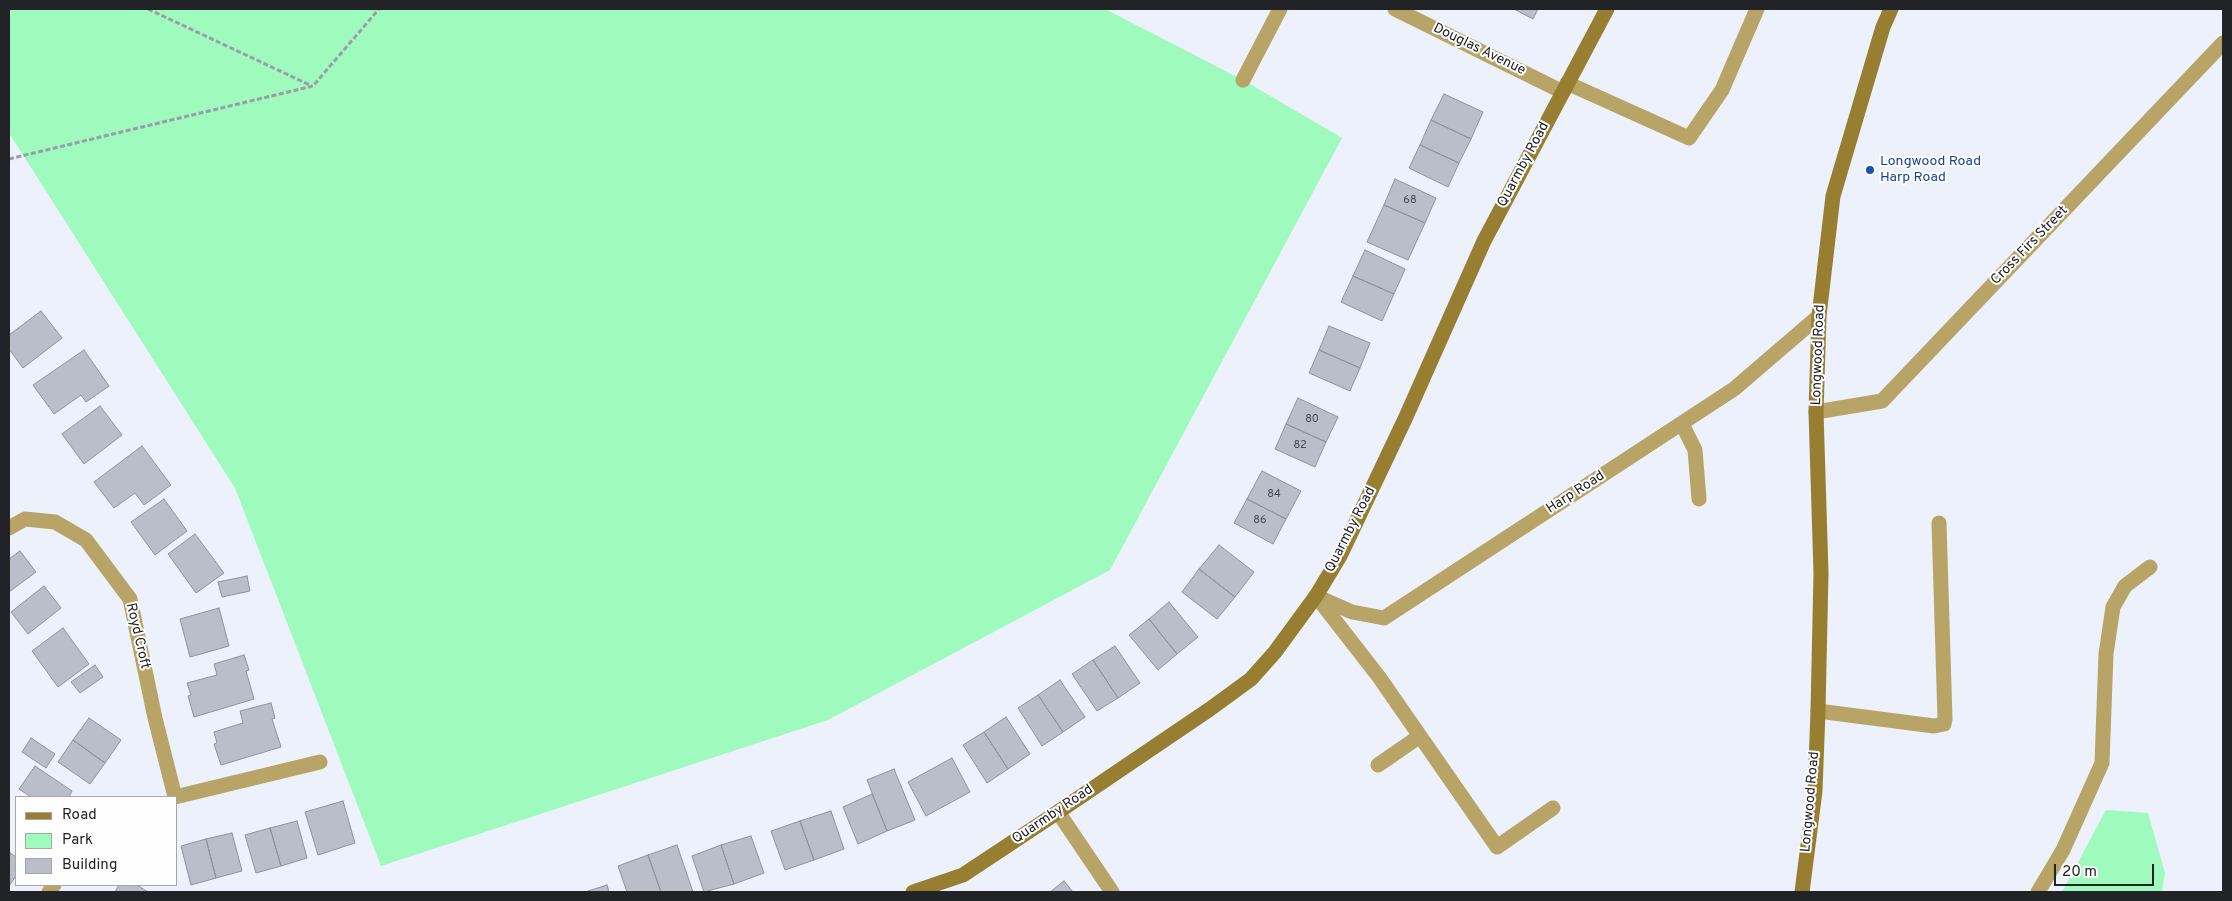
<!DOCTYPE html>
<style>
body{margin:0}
#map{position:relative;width:2232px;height:901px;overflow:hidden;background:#ecf1fc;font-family:Overpass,sans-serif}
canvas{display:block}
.frame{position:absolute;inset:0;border:10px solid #212327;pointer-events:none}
.legend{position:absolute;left:15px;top:796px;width:162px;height:90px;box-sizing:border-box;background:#fefefe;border:1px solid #a6a6a8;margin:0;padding:6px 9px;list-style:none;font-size:15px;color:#212327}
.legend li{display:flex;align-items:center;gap:10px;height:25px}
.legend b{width:25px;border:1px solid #a6a6a8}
.scale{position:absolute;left:2054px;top:864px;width:100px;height:22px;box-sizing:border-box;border:2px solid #212327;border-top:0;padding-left:6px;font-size:15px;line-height:18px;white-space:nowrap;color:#212327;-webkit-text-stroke:4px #fefefe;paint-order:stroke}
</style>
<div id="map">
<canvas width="2232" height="901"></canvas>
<div class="frame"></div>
<ul class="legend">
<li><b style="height:6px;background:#977e31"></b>Road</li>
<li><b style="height:14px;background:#9ffabd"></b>Park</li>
<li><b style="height:14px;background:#babeca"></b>Building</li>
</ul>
<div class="scale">20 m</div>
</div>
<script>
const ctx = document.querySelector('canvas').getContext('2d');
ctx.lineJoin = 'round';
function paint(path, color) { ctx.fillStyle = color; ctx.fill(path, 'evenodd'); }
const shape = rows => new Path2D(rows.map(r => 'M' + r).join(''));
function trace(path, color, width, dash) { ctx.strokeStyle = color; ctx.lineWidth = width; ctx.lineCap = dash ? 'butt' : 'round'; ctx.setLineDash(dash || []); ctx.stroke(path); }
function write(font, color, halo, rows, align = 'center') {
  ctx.font = font + ' Overpass,sans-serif'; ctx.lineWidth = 4; ctx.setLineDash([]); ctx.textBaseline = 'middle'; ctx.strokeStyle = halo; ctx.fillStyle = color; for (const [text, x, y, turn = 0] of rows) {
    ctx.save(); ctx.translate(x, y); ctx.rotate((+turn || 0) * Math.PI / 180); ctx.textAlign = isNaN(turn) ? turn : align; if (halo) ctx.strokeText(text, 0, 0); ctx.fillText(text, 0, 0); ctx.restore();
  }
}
paint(shape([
 [9,9,1105,9,1243,80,1342,138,1110,570,828,720,381,866,235,488,9,133],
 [2106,810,2148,813,2165,873,2162,892,2062,892]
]), '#9ffabd');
const building = shape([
 [1514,9,1538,9,1533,19,1514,9],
 [1444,94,1483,112,1471,139,1431,120,1444,94],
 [1431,120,1471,139,1459,163,1420,145,1431,120],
 [1420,145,1459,163,1448,187,1409,168,1420,145],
 [1395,179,1436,198,1425,223,1384,205,1395,179],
 [1384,205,1425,223,1408,260,1367,242,1384,205],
 [1365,250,1405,269,1394,294,1353,276,1365,250],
 [1353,276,1394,294,1382,321,1341,302,1353,276],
 [41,311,62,338,23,368,9,349,9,335,41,311],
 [1329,326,1370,343,1360,368,1319,350,1329,326],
 [84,350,109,386,86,402,81,395,54,414,33,385,84,350],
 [1319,350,1360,368,1350,391,1309,373,1319,350],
 [1298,398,1338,417,1326,442,1286,424,1298,398],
 [100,406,122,435,84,464,62,434,100,406],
 [1286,424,1326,442,1315,467,1275,449,1286,424],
 [142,446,171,485,144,505,135,493,114,508,94,482,142,446],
 [1262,471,1301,491,1286,519,1247,499,1262,471],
 [164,499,187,531,155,555,131,522,164,499],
 [1247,499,1286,519,1273,544,1234,523,1247,499],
 [195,534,224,573,196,593,168,554,195,534],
 [1219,545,1254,572,1235,597,1199,569,1219,545],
 [20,551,36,572,9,592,9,559,20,551],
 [1199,569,1235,597,1217,619,1182,592,1199,569],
 [247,576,250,591,222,597,218,582,247,576],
 [44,586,61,608,28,634,11,612,44,586],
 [1169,602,1198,637,1177,654,1149,619,1169,602],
 [219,608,229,646,190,657,180,619,219,608],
 [1149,619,1177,654,1158,670,1129,635,1149,619],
 [63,628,89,664,58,687,32,651,63,628],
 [1115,646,1140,683,1118,698,1093,660,1115,646],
 [244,655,249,670,246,671,254,699,194,717,188,696,191,695,187,683,217,675,214,664,244,655],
 [1093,660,1118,698,1097,711,1072,674,1093,660],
 [95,665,103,677,80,693,71,682,95,665],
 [1060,680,1085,717,1063,732,1038,695,1060,680],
 [1038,695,1063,732,1042,746,1018,708,1038,695],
 [271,703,275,718,272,719,281,747,221,765,214,744,217,743,214,732,243,723,240,711,271,703],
 [1006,717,1030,754,1008,769,984,732,1006,717],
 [89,718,121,740,105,763,73,740,89,718],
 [984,732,1008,769,987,783,963,745,984,732],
 [31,738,55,754,46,768,22,752,31,738],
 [73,740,105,763,90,784,58,762,73,740],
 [952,758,970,792,926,816,908,782,952,758],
 [35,766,72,791,69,797,31,797,19,789,35,766],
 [894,769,915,820,887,831,867,780,894,769],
 [872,794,887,831,858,844,843,807,872,794],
 [343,801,355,843,318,855,305,812,343,801],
 [831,811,844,849,814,860,800,821,831,811],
 [297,821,307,858,281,866,270,828,297,821],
 [800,821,814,860,785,870,771,831,800,821],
 [270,828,281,866,256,873,245,835,270,828],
 [232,833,242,871,216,878,206,839,232,833],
 [751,836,764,873,734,884,721,845,751,836],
 [206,839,216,878,191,885,181,846,206,839],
 [677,845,693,892,661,892,648,855,677,845],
 [721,845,734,884,704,892,692,856,721,845],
 [9,852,16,857,16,876,9,886,9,852],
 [648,855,661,892,627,892,618,866,648,855],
 [1064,881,1073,892,1050,892,1064,881],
 [119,885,137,885,148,892,115,892,119,885],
 [607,885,609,892,585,892,607,885]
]);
paint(building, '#babeca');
trace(building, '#8e929d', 1);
trace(shape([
 [148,9,312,86],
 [9,159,313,86,379,9]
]), '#9a9ea6', 3, [5, 2.5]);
trace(shape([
 [1567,83,1689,138,1722,90,1757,9],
 [1682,424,1695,450,1699,499],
 [1316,596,1379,677,1497,847,1553,808],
 [1378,765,1420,736],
 [1058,812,1112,892],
 [2038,892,2063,850,2102,763,2106,654,2113,607,2125,586,2150,567]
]), '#b9a467', 15);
trace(shape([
 [1395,9,1563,92],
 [1243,80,1280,9],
 [1816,412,1882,401,2223,43],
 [9,528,25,519,55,522,86,540,130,599,155,718,175,797],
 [1316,596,1352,612,1384,618,1734,389,1819,316],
 [1818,711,1934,726,1944,724,1945,719,1939,523],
 [175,797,320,762],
 [49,892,54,885]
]), '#b9a467', 15);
trace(shape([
 [913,892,963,875,1058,812,1210,709,1251,679,1275,652,1316,596,1340,556,1405,419,1484,241,1607,9],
 [1802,892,1815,791,1818,711,1821,573,1816,412,1819,316,1833,196,1883,27,1891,9]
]), '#977e31', 15);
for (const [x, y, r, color] of [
 [1870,170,5,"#1a4fb4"]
]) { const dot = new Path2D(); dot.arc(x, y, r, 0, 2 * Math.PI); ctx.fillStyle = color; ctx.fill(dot); trace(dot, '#fefefe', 2); }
write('11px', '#474a50', null, [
 ["68",1410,201],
 ["80",1312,420],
 ["82",1300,446],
 ["84",1274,495],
 ["86",1260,521]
]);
write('14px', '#212327', '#fefefe', [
 ["Douglas Avenue",1479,50,26],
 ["Quarmby Road",1524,165,-62],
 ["Cross Firs Street",2030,246,-46],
 ["Longwood Road",1819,355,-88],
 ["Harp Road",1576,493,-33],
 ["Quarmby Road",1351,530,-63],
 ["Royd Croft",137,636,77],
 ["Longwood Road",1811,802,-85],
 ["Quarmby Road",1053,815,-34]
]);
write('14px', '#164399', '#fefefe', [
 ["Longwood Road",1880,162],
 ["Harp Road",1880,178]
], 'left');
</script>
